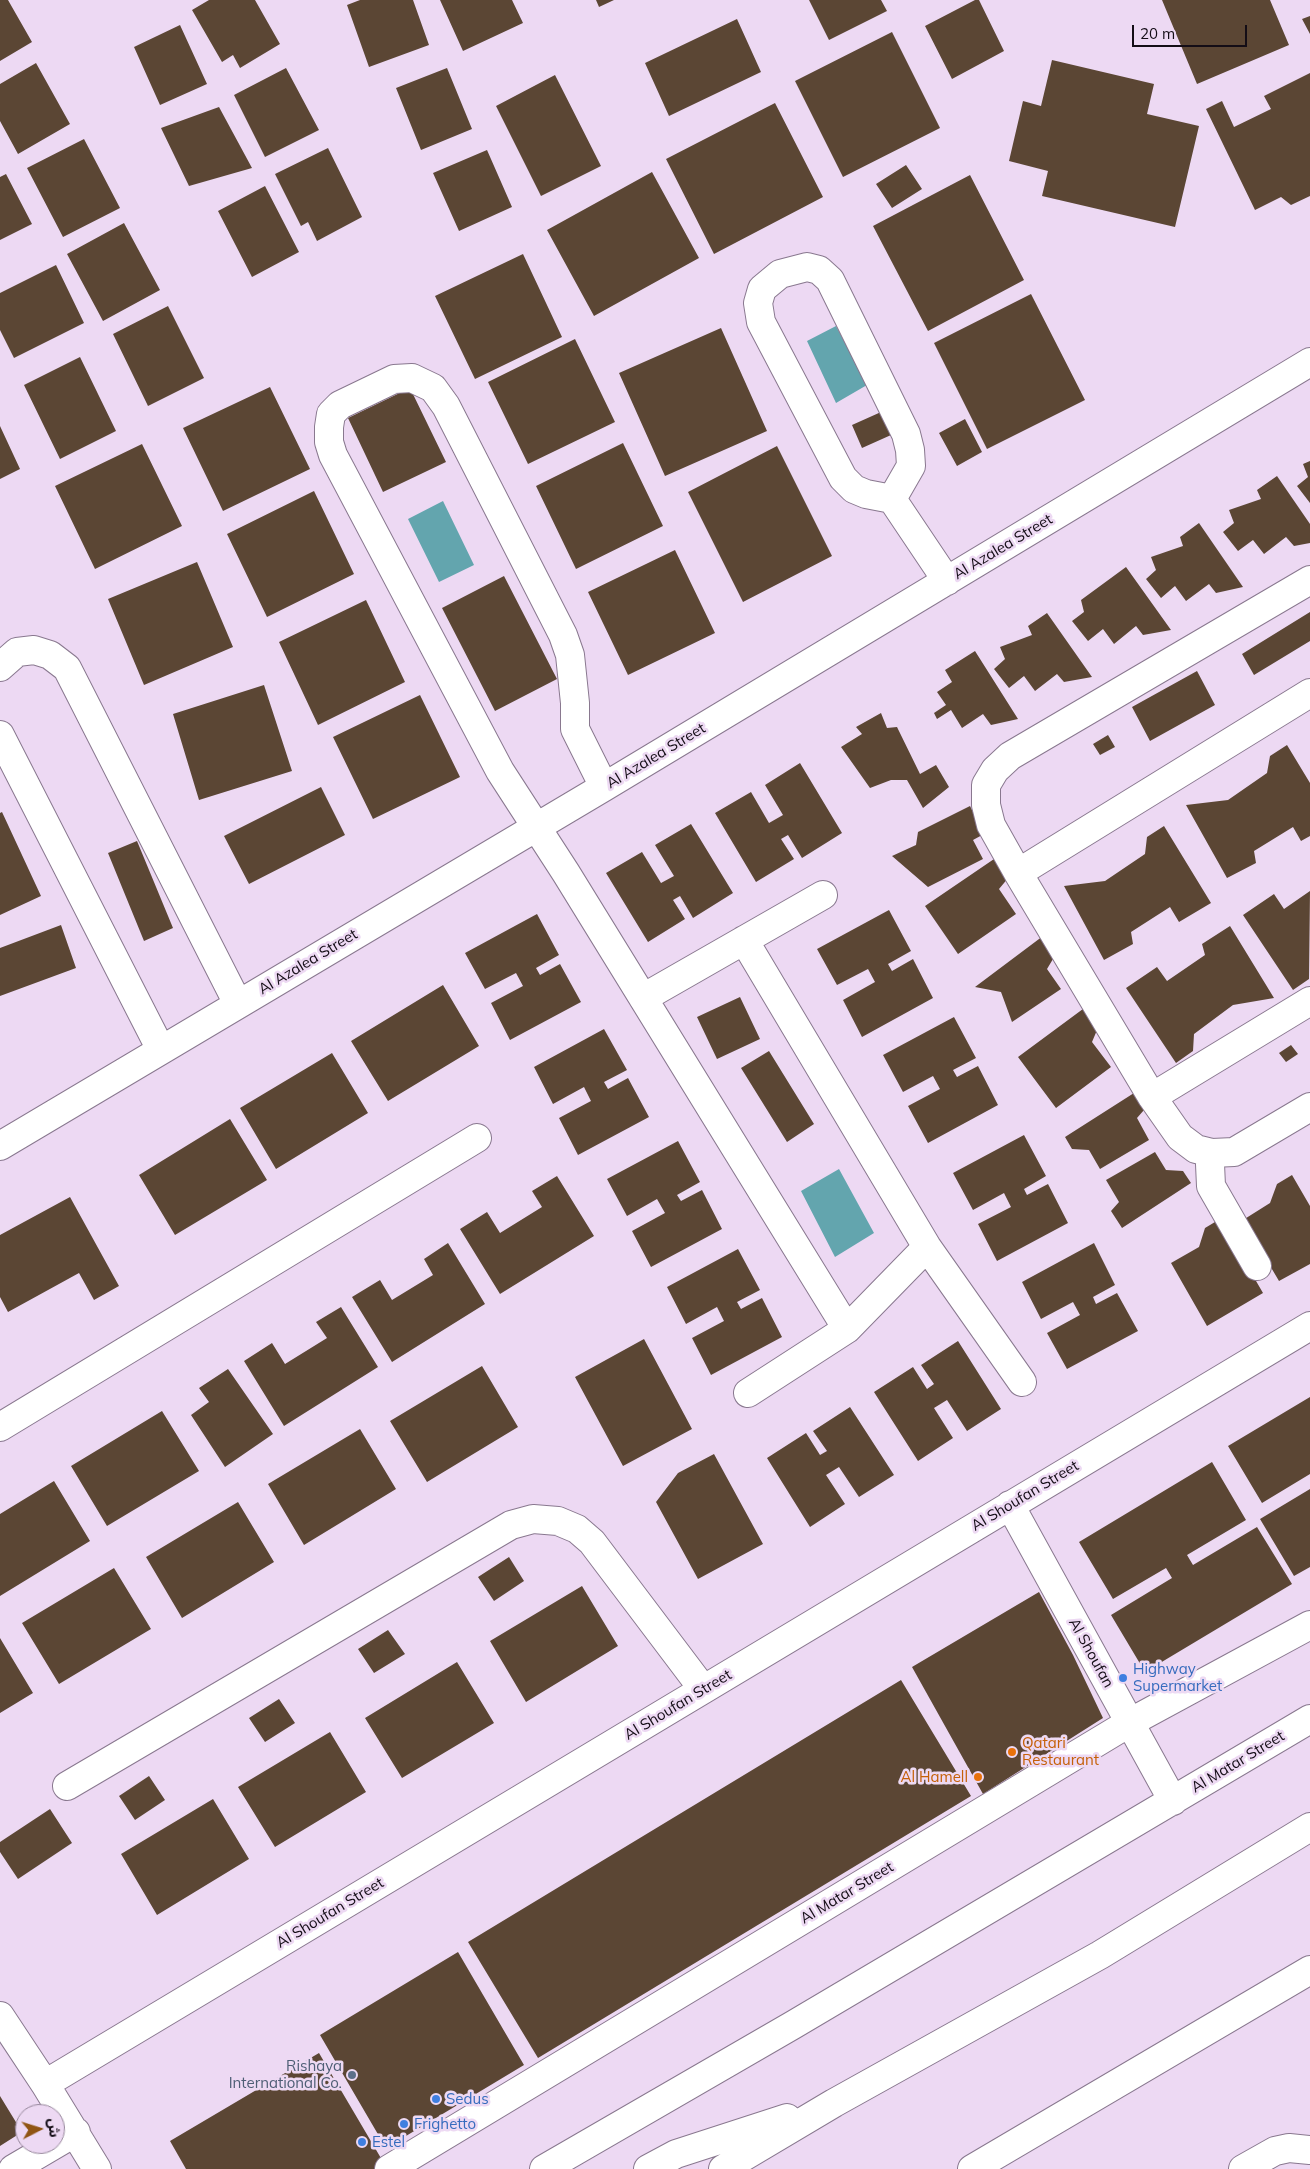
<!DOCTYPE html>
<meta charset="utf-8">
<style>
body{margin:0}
#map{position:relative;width:1310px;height:2169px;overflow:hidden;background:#edd9f3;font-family:Mulish,"Noto Sans Arabic",sans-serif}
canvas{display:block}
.north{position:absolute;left:15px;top:2104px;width:50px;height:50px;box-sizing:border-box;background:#edd9f3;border:1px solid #96879b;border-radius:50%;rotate:85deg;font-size:14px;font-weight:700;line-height:20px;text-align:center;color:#140d16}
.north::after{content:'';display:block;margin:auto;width:18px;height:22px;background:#905513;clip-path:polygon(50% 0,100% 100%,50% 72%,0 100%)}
.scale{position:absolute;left:1132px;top:25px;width:115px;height:22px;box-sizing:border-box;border:2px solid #140d16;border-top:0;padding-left:6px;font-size:15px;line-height:18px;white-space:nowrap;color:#140d16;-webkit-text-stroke:4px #edd9f3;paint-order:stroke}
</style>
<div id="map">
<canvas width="1310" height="2169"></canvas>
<div class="north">ش</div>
<div class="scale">20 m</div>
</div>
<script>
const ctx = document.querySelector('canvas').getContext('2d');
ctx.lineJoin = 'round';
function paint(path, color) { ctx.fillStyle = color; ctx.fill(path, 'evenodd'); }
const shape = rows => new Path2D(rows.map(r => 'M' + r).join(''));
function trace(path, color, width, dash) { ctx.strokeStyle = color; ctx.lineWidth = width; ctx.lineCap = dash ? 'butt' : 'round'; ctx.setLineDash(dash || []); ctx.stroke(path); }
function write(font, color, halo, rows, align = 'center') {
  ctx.font = font + ' Mulish,sans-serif'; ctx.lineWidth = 5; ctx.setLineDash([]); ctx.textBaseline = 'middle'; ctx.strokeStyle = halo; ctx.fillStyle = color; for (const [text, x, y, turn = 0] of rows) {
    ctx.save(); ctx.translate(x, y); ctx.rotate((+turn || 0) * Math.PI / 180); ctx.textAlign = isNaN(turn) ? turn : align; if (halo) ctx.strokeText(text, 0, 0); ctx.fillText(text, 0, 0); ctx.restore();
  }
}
paint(shape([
 [836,326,867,385,836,403,807,341],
 [443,501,474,565,439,582,408,519],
 [839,1169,874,1233,835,1257,801,1191]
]), '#63a5ae');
paint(shape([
 [0,0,8,0,32,42,0,61],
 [209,0,255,0,280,44,240,68,233,55,222,62,192,10],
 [360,0,413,0,429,45,369,67,347,5],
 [440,0,512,0,523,23,463,51],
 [596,0,614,0,599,7],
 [809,0,881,0,887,11,829,40],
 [975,0,979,0,1004,51,952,79,925,26],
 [1162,0,1270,0,1289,45,1197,84],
 [1310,16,1310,34,1302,19],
 [737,19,761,72,669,116,645,63],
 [180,25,207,84,160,105,134,47],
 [892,32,940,128,843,177,795,81],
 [1052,60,1154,84,1147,114,1199,126,1175,227,1042,196,1048,171,1009,161,1023,101,1041,106],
 [36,63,70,124,18,154,0,121,0,84],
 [286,68,319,130,265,157,234,95],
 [447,68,472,129,421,150,396,88],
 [1310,73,1310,196,1291,205,1281,197,1255,210,1206,109,1222,101,1234,127,1271,109,1264,96],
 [555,75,601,166,541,196,496,106],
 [775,103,823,197,714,254,666,159],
 [219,107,252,168,189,186,161,128],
 [84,139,120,208,63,237,27,168],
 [328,148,362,217,317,241,308,222,301,226,275,174],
 [487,150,512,207,459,231,433,173],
 [906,165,922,189,892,208,876,184],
 [652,172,699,258,594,316,547,230],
 [6,174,32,224,0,240,0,177],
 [970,175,1024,280,928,331,873,226],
 [265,186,299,252,252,277,218,211],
 [124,223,160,290,103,321,67,254],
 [523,254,562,337,475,379,435,296],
 [56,265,84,323,14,358,0,330,0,293],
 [1031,294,1085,400,987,449,934,343],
 [168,306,204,378,148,406,113,334],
 [721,328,767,431,665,476,619,373],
 [575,339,615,422,528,464,488,382],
 [80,357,116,431,60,459,24,385],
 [270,387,310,469,223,511,183,428],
 [410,388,446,462,383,492,348,418],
 [890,408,900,431,862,448,852,425],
 [965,419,982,452,957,466,939,433],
 [0,426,20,469,0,479],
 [623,443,663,526,576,569,536,486],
 [142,444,182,526,95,569,55,486],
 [777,446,832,556,743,602,688,492],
 [1310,461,1310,503,1297,486,1308,477,1303,464],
 [1277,476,1310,524,1310,543,1294,546,1286,537,1264,554,1253,540,1238,551,1223,532,1234,523,1229,510,1261,499,1257,490],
 [314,491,354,574,267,617,227,534],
 [1199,523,1243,587,1216,593,1209,584,1186,601,1175,586,1161,598,1146,579,1156,570,1151,557,1183,546,1180,537],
 [675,550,715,633,628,675,588,592],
 [197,562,233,647,144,685,108,599],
 [1126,567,1171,630,1143,635,1136,626,1114,644,1103,629,1088,641,1072,621,1084,612,1081,600],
 [504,576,557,679,495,711,442,608],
 [366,600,405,682,318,725,279,642],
 [1310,612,1310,641,1254,675,1242,654],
 [1047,613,1092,677,1064,682,1057,674,1035,691,1024,676,1009,688,994,669,1005,659,1000,647,1032,635,1028,626],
 [975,651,1018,719,991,725,983,714,962,728,951,710,937,719,934,713,946,705,937,692,952,682,945,670],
 [1197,671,1215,705,1150,741,1132,707],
 [264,685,292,771,199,800,173,714],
 [420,695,460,777,373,819,333,737],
 [881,713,887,728,897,727,920,774,936,765,949,787,923,808,907,780,891,780,870,788,841,747,862,734,856,727],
 [1108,735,1115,747,1100,755,1093,744],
 [1287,745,1310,783,1310,836,1301,841,1293,827,1254,851,1256,863,1227,878,1186,805,1228,800,1267,773,1270,756],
 [800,763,842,833,802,858,788,835,781,839,794,859,756,882,715,813,751,792,769,823,783,815,765,785],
 [321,787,345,835,249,884,224,836],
 [970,806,984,834,973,840,983,859,928,887,892,856,916,845,918,832],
 [2,812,41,896,0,915,0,813],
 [691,824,733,893,693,918,680,896,673,900,685,919,648,942,606,873,642,852,661,883,674,876,655,845],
 [1164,826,1211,903,1179,922,1170,907,1131,932,1133,944,1104,960,1064,886,1105,881,1145,854,1147,837],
 [137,841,173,928,144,941,108,853],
 [997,857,1009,877,999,889,1016,914,958,954,925,906],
 [1310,891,1309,979,1293,990,1243,915,1274,894,1284,909],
 [889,910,911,951,888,964,892,971,913,959,933,998,862,1037,843,1000,875,982,868,969,837,985,817,949],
 [537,914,559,955,536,968,540,975,560,964,581,1002,510,1040,491,1003,523,986,516,973,485,989,465,953],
 [61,925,76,968,0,996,0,948],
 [1230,926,1274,998,1233,1005,1194,1034,1193,1051,1176,1063,1126,988,1157,967,1167,981,1205,955,1202,944],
 [1043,936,1056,954,1047,969,1061,989,1012,1022,1001,992,975,987],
 [443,985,479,1046,388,1101,351,1041],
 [740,997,760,1039,717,1059,697,1017],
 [1087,1006,1100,1023,1092,1042,1111,1067,1056,1108,1018,1057],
 [954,1017,976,1058,953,1070,957,1077,978,1066,998,1105,928,1143,908,1106,940,1089,933,1076,903,1092,883,1055],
 [604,1029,627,1070,604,1082,608,1089,628,1078,649,1117,578,1155,559,1118,591,1101,584,1087,553,1104,534,1067],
 [1291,1045,1298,1054,1286,1062,1279,1053],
 [769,1051,814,1124,787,1142,741,1068],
 [332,1053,368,1113,276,1169,240,1108],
 [1134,1093,1144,1110,1137,1118,1149,1140,1100,1169,1089,1150,1072,1149,1065,1137],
 [230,1119,267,1180,175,1235,139,1175],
 [1024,1135,1046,1176,1024,1189,1027,1195,1048,1184,1068,1223,997,1261,978,1224,1011,1207,1004,1193,973,1210,953,1173],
 [678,1141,700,1182,677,1195,681,1201,702,1190,722,1229,651,1267,632,1231,665,1213,657,1199,627,1216,607,1179],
 [1155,1152,1166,1170,1183,1171,1191,1183,1122,1228,1111,1211,1119,1202,1106,1180],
 [1292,1175,1310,1206,1310,1264,1279,1281,1243,1220,1270,1203,1277,1184],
 [557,1176,594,1236,500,1294,460,1229,487,1212,500,1233,542,1207,532,1191],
 [70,1197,119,1286,94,1300,79,1273,8,1312,0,1297,0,1235],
 [1220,1219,1263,1293,1207,1326,1171,1263,1199,1247,1205,1228],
 [448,1243,485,1304,392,1362,352,1297,380,1280,392,1300,433,1275,424,1259],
 [1094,1243,1115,1285,1093,1297,1096,1304,1117,1293,1138,1331,1067,1369,1047,1333,1080,1315,1073,1302,1041,1319,1022,1282],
 [738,1249,760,1290,737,1302,741,1309,762,1298,782,1337,711,1375,692,1338,724,1321,717,1307,686,1324,667,1287],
 [341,1307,378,1367,284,1426,244,1361,272,1343,285,1364,327,1338,316,1322],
 [644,1339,692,1429,623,1466,575,1377],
 [958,1341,1001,1409,967,1431,947,1400,934,1408,953,1438,918,1461,874,1392,913,1367,927,1389,934,1384,921,1365],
 [482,1366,518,1427,427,1482,390,1421],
 [228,1369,273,1434,225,1467,191,1415,209,1402,199,1388],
 [1310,1397,1310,1474,1262,1503,1228,1446],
 [850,1407,894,1475,859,1497,839,1467,826,1475,845,1504,810,1527,767,1458,806,1433,820,1455,827,1451,813,1431],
 [162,1411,199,1471,107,1526,71,1466],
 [360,1429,396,1489,304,1545,268,1484],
 [714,1454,763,1544,698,1579,656,1502,678,1473],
 [1212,1462,1246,1520,1187,1555,1193,1565,1257,1527,1292,1584,1145,1672,1111,1615,1172,1578,1166,1568,1113,1599,1079,1542],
 [54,1481,90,1541,0,1596,0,1514],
 [1310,1489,1310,1567,1294,1576,1260,1519],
 [238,1502,274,1562,182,1618,146,1557],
 [509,1557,524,1581,494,1601,478,1577],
 [114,1568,151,1629,59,1684,22,1623],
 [582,1586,618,1646,526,1702,490,1641],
 [1039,1592,1073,1655,1103,1718,983,1794,912,1667],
 [388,1630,405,1654,374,1673,358,1649],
 [0,1638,33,1693,0,1713],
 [457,1662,494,1723,402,1778,365,1718],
 [901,1680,971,1796,538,2058,468,1942],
 [279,1699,295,1723,265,1742,249,1718],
 [330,1732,366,1792,275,1847,238,1787],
 [149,1776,165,1800,135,1820,119,1796],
 [213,1799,249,1859,157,1915,121,1854],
 [50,1809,72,1843,18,1879,0,1852,0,1842],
 [458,1952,524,2065,386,2148,320,2035],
 [319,2053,385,2165,378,2169,186,2169,170,2141],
 [0,2096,22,2132,0,2146]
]), '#5b4634');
const minor = shape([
 [892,499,911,466,910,450,906,434,830,280,819,270,807,267,780,274,762,289,758,303,761,322,843,478,854,489,866,494,892,499,947,581],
 [1310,580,1010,756,995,770,986,785,986,805,991,825,1018,873,1152,1097,1180,1137,1196,1149,1212,1153,1234,1152,1310,1107],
 [0,667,17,652,34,650,50,655,67,668,238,1004],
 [0,735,161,1050],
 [604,787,575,729,575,703,570,655,563,635,446,406,433,388,412,378,394,379,340,405,331,414,329,427,329,442,333,455,500,771,566,873,847,1329],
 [1018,873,1310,693],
 [744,940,927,1247,1022,1382],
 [643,998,823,895],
 [1152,1097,1310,1001],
 [0,1146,604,787,1310,362],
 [1212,1153,1210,1164,1211,1186,1257,1266],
 [748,1393,847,1329,927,1247],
 [0,1427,477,1138],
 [1010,1505,1173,1801],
 [67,1786,511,1525,533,1519,558,1521,577,1529,592,1542,703,1689],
 [0,2016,45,2084,97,2169],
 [45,2084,1310,1326],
 [13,2169,76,2132],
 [389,2169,1129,1723,1310,1625],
 [544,2169,793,2025,1310,1719],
 [1243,2169,1275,2151,1289,2148,1310,2150]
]);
const highway = shape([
 [648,2169,676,2154,787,2118],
 [723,2169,834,2103,1100,1955,1310,1827],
 [972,2169,1310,1970]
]);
trace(minor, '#89788f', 30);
trace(highway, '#89788f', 30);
trace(minor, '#fff', 28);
trace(highway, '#fff', 28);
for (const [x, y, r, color] of [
 [1123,1678,5,"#3f7fe0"],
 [1012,1752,5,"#e8710a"],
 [978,1777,5,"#e8710a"],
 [352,2075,5,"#5c6f8a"],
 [436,2099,5,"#3f7fe0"],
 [404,2124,5,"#3f7fe0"],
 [362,2142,5,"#3f7fe0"]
]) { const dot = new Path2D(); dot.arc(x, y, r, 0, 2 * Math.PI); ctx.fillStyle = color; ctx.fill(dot); trace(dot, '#edd9f3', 2); }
write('15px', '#140d16', '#edd9f3', [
 ["Al Azalea Street",1003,547,-31],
 ["Al Azalea Street",656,756,-31],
 ["Al Azalea Street",308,962,-31],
 ["Al Shoufan Street",1025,1496,-31],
 ["Al Shoufan",1091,1653,61],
 ["Al Shoufan Street",678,1705,-31],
 ["Al Matar Street",1238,1762,-31],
 ["Al Matar Street",847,1893,-31],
 ["Al Shoufan Street",330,1913,-31]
]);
write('15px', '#366cbe', '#edd9f3', [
 ["Highway",1133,1669],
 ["Supermarket",1133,1686],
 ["Sedus",446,2099],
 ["Frighetto",414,2124],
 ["Estel",372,2142]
], 'left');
write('15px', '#c56008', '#edd9f3', [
 ["Qatari",1022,1743],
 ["Restaurant",1022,1760],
 ["Al Hamell",968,1777,"right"]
], 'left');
write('15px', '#4e5e75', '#edd9f3', [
 ["Rishaya",342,2066],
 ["International Co.",342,2083]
], 'right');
</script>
